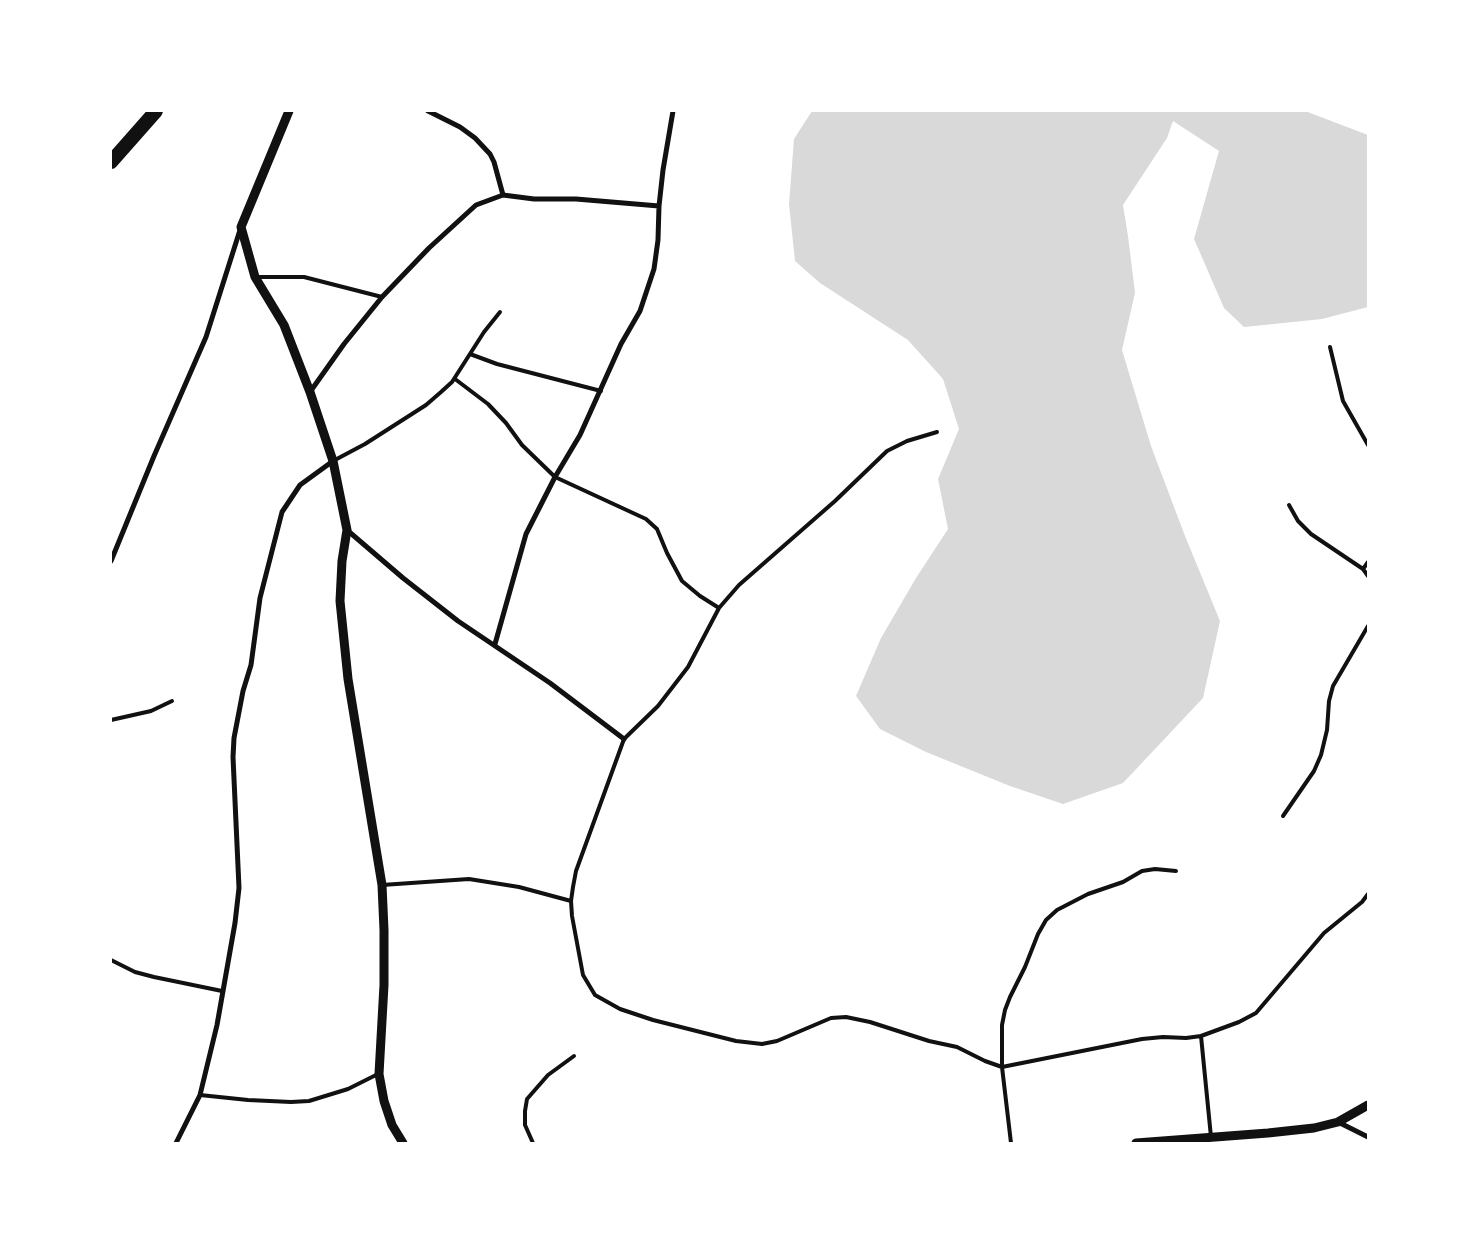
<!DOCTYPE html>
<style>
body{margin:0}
#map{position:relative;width:1479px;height:1254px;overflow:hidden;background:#fff;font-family:Cabin,sans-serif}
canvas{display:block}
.frame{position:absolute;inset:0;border:112px solid #fff;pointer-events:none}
</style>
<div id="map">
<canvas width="1479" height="1254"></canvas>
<div class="frame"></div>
</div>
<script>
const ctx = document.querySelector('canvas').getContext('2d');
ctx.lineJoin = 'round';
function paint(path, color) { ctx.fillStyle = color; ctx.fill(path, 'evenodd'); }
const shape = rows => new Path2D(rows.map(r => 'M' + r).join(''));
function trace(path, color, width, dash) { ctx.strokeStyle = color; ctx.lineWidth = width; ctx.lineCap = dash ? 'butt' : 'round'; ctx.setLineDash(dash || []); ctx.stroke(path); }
paint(shape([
 [812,111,1305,111,1368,135,1368,307,1322,319,1244,327,1224,308,1194,239,1219,151,1173,121,1167,138,1123,205,1128,236,1135,293,1122,350,1151,446,1185,536,1220,621,1203,698,1123,783,1063,804,1010,786,926,752,880,729,856,696,881,638,916,578,948,529,938,479,959,429,943,379,908,340,820,283,795,261,789,204,794,139]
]), '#d9d9d9');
trace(shape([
 [257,277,304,277,382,297],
 [1330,347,1343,401,1368,445],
 [470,354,497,364,601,391],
 [455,379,488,404,506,423,522,445,555,477,646,519,657,529,667,553,682,581,700,596,719,608],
 [937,432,907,441,887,451,835,501,739,585,719,608,688,667,658,706,624,739,576,871,573,887,571,901,572,916,583,975,595,995,620,1009,653,1020,736,1041,762,1044,777,1041,831,1018,846,1017,870,1022,929,1041,957,1047,985,1061,1002,1067,1142,1039,1163,1037,1186,1038,1201,1036],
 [333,461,365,444,426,405,441,392,452,382,484,332,500,312],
 [1289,505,1298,521,1311,534,1363,569,1368,576],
 [1363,569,1368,562],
 [111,720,151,711,172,701],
 [1283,816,1314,771,1321,755,1327,730,1329,701,1333,686,1368,626],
 [382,885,469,879,519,887,571,901],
 [111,960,135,972,154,977,222,991],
 [200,1095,248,1100,291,1102,309,1101,348,1089,378,1074],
 [1211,1137,1201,1036,1239,1022,1256,1013,1324,933,1362,902,1368,894],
 [533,1143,525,1125,525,1111,527,1099,548,1075,574,1056],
 [1011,1143,1002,1067,1002,1025,1005,1010,1010,997,1025,967,1038,934,1046,920,1057,910,1088,894,1123,882,1142,871,1155,869,1176,871]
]), '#111', 4);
trace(shape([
 [428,111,460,127,475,138,490,154,494,162,503,195],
 [310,392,344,344,382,297,429,248,476,205,503,195,534,199,576,199,659,206],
 [347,530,403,578,458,621,550,683,624,739],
 [111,561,154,456,206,337,240,230],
 [495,644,526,534,555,477,580,435,621,344,640,311,654,269,658,240,659,206,663,170,673,111],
 [1338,1122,1368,1137],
 [176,1143,200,1095,217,1025,235,923,239,888,233,757,234,738,243,691,251,665,260,598,282,512,300,485,333,461]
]), '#111', 5);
trace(shape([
 [289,111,241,227,255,277,284,325,310,392,333,461,347,530,342,561,340,601,348,679,382,885,384,930,384,985,379,1074,384,1101,392,1125,403,1143],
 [1136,1143,1268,1133,1314,1128,1338,1122,1368,1105]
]), '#111', 9);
trace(shape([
 [111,162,156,111]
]), '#111', 14);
</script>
